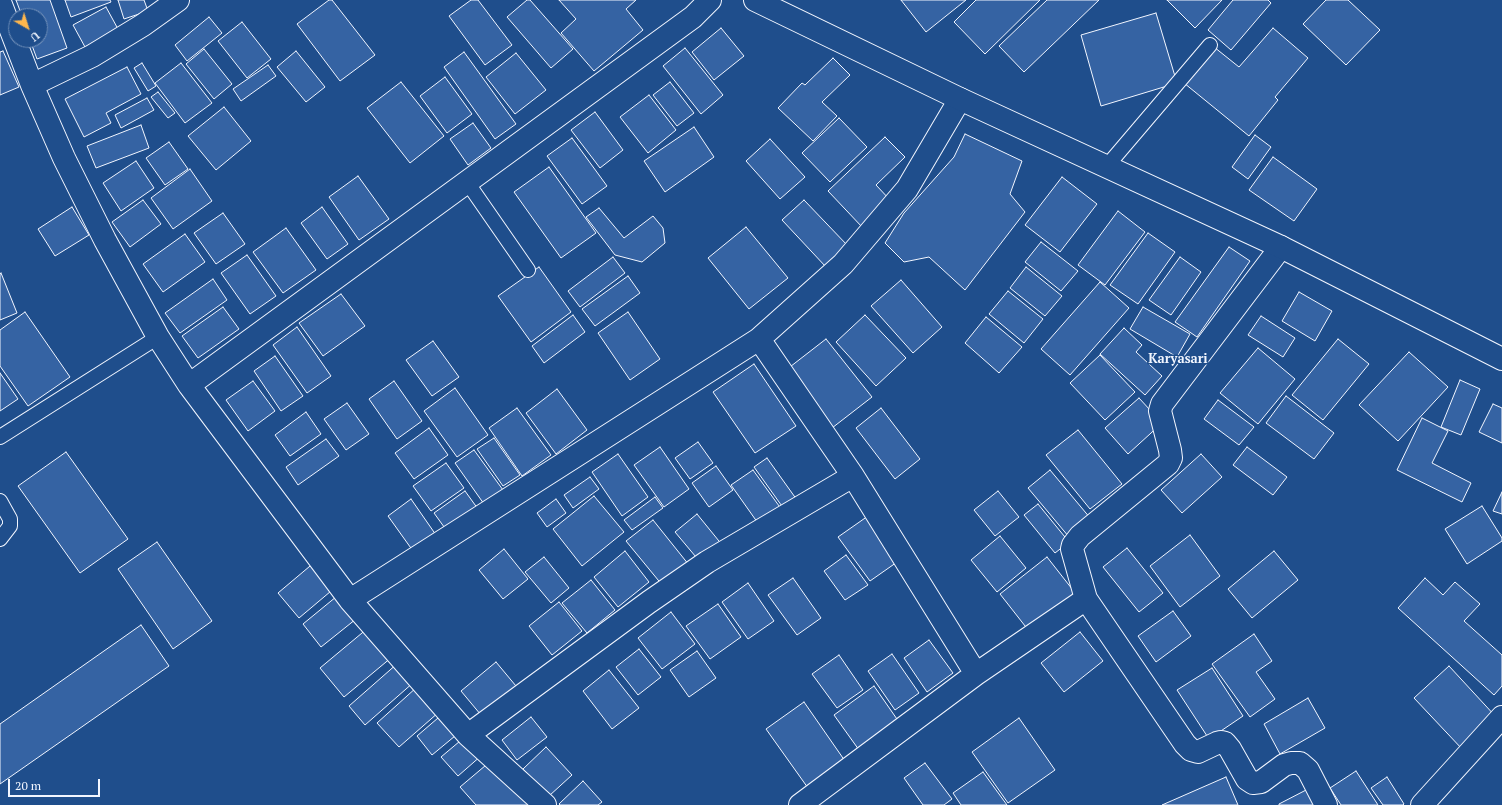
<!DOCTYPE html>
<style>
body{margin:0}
#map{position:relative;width:1502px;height:805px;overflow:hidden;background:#1f4e8c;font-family:"PT Serif",serif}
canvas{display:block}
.north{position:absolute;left:8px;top:8px;width:40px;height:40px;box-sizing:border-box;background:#1f4e8c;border:1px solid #7391ba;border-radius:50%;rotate:141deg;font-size:11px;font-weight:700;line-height:16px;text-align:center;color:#f2f6ff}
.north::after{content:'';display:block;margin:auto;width:14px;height:18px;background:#ffb74d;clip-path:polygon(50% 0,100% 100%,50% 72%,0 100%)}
.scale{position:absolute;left:8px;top:779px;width:92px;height:18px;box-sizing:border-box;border:2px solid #f2f6ff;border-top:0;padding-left:5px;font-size:12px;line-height:14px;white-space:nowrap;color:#f2f6ff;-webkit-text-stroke:3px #1f4e8c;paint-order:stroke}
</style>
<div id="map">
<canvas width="1502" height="805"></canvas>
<div class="north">U</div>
<div class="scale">20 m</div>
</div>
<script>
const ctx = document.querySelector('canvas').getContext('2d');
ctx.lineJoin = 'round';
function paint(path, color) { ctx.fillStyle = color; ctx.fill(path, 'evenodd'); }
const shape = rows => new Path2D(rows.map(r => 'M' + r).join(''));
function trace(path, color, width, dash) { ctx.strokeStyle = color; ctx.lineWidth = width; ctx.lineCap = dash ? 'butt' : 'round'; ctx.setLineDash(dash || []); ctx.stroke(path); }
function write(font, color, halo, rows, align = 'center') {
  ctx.font = font + ' "PT Serif",serif'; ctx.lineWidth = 3; ctx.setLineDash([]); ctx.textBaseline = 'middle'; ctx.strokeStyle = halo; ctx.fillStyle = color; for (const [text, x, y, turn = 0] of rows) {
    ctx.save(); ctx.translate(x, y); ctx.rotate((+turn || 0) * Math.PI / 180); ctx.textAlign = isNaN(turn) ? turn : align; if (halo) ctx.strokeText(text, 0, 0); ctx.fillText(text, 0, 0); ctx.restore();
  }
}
const building = shape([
 [16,0,50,0,67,48,37,59,30,40,40,40,40,16,22,16,16,0],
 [65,0,110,0,111,2,71,17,65,0],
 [118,0,144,0,148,11,124,19,118,0],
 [329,0,332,0,375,55,340,81,297,24,329,0],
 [471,0,478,0,512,45,485,65,449,16,471,0],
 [527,0,530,0,573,49,551,68,507,17,527,0],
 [559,0,636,0,626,9,643,30,594,71,561,33,576,19,559,0],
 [901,0,966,0,926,32,901,0],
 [976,0,1040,0,985,54,954,22,976,0],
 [1047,0,1099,0,1024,72,999,46,1047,0],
 [1167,0,1222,0,1195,28,1167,0],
 [1233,0,1268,0,1271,3,1231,50,1208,30,1233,0],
 [1326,0,1348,0,1380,30,1346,65,1303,24,1326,0],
 [106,7,118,29,85,47,73,25,106,7],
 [1156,13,1177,83,1101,106,1081,35,1156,13],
 [209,17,222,33,187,61,175,45,209,17],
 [242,22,271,59,247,78,218,41,242,22],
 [721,28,744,56,714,80,692,52,721,28],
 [1273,28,1308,58,1275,97,1278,100,1249,136,1184,83,1214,47,1239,67,1273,28],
 [685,48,723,95,701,114,663,66,685,48],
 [204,49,232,84,214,99,186,64,204,49],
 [3,51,19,87,0,95,0,52,3,51],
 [296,51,325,87,306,102,277,67,296,51],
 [464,52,516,124,495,139,444,67,464,52],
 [516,53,546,90,515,114,486,77,516,53],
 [833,58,850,75,822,102,837,116,813,141,778,108,802,83,805,85,833,58],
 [142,63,156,86,148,91,134,68,142,63],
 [181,63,212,103,185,123,155,83,181,63],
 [268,65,276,76,241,101,233,89,268,65],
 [127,67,141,94,106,113,111,123,84,137,65,99,127,67],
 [445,77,472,114,447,133,420,96,445,77],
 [401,82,444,136,410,163,367,108,401,82],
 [670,82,694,113,677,126,653,95,670,82],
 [158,92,175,113,168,118,151,97,158,92],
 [649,95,676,130,648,153,620,117,649,95],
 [147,98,154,110,121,128,115,115,147,98],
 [224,107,251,141,216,170,188,136,224,107],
 [595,112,623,150,600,168,571,130,595,112],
 [839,118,867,147,830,182,802,153,839,118],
 [473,123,491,148,468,165,450,139,473,123],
 [141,125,149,148,96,168,87,146,141,125],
 [694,127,714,157,665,192,644,161,694,127],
 [965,134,1022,161,1010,194,1025,212,965,290,929,257,904,262,885,243,904,213,954,157,965,134],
 [1255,135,1271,147,1248,179,1232,167,1255,135],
 [885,137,905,157,876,185,891,201,863,228,828,191,885,137],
 [572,138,607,186,582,204,547,156,572,138],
 [770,139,805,177,780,199,746,161,770,139],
 [169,142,188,169,165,185,146,158,169,142],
 [1273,157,1317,189,1294,221,1249,190,1273,157],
 [136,161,154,188,121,211,103,183,136,161],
 [549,167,596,233,561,258,514,192,549,167],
 [190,169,212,201,173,229,151,198,190,169],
 [358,176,389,219,359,240,329,197,358,176],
 [1062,177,1097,204,1060,252,1025,225,1062,177],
 [143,200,161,224,130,247,112,222,143,200],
 [804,200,848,246,826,267,782,220,804,200],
 [72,207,89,235,55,256,38,229,72,207],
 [322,207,348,244,327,259,301,223,322,207],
 [599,208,624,238,653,216,663,228,665,243,642,262,615,255,586,217,599,208],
 [1118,211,1145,232,1105,285,1078,265,1118,211],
 [223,213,245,244,216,264,194,233,223,213],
 [746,227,788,278,749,309,708,258,746,227],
 [286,228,316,270,283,293,253,252,286,228],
 [1148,233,1175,252,1138,304,1110,285,1148,233],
 [185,234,205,262,163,292,143,264,185,234],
 [1041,242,1078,271,1061,291,1025,262,1041,242],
 [1229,247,1250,261,1197,337,1175,322,1229,247],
 [247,255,276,296,250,314,221,273,247,255],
 [613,257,625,273,580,307,568,291,613,257],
 [1180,257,1201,272,1171,315,1149,300,1180,257],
 [539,267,571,312,531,342,498,296,539,267],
 [1026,267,1062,296,1045,316,1010,288,1026,267],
 [1,273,17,313,0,320,0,274,1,273],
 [628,276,640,293,595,326,582,309,628,276],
 [213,279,227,300,180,333,165,313,213,279],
 [901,280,942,327,913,353,871,306,901,280],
 [1100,282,1129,308,1070,375,1041,349,1100,282],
 [1008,291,1043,319,1024,343,989,314,1008,291],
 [1299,292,1332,311,1315,341,1282,321,1299,292],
 [341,294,365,326,323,356,299,323,341,294],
 [223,307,239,329,198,358,182,336,223,307],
 [1143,307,1190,334,1177,357,1130,329,1143,307],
 [25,312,70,377,28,406,0,366,0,330,25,312],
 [628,312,660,359,630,380,598,333,628,312],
 [573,315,585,332,544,363,532,346,573,315],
 [865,315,906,358,876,386,836,342,865,315],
 [1261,316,1295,338,1283,357,1248,335,1261,316],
 [986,317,1022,347,999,373,965,343,986,317],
 [297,327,331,376,307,393,273,345,297,327],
 [1124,328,1142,345,1136,352,1162,376,1145,395,1100,354,1124,328],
 [826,339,872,397,832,428,786,370,826,339],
 [1338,339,1369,364,1323,420,1292,395,1338,339],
 [433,341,459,377,432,396,406,360,433,341],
 [1258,348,1295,379,1258,424,1220,393,1258,348],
 [1409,352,1448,387,1398,441,1359,405,1409,352],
 [1100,355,1135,392,1105,420,1070,383,1100,355],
 [275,356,303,396,281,411,254,371,275,356],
 [754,364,796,426,755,453,713,392,754,364],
 [0,373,18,399,0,411,0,373],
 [1460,380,1480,389,1461,435,1441,427,1460,380],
 [253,381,275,411,248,431,226,400,253,381],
 [394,381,422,421,397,439,369,399,394,381],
 [455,388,488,435,457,457,424,411,455,388],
 [557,389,587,430,556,454,526,413,557,389],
 [1286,396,1334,433,1314,459,1266,423,1286,396],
 [1139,398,1162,423,1128,454,1105,428,1139,398],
 [1218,400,1254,427,1239,445,1204,419,1218,400],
 [347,403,369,434,346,450,324,419,347,403],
 [1493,404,1502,408,1502,443,1479,432,1493,404],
 [517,408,551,455,522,476,489,428,517,408],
 [881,408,920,459,895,479,856,428,881,408],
 [306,412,321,434,290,456,275,435,306,412],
 [1422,418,1448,431,1432,463,1471,483,1462,502,1397,470,1422,418],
 [429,428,448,455,414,479,395,453,429,428],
 [1078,430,1122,484,1090,509,1046,455,1078,430],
 [494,438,520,475,503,486,477,449,494,438],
 [326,439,339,456,298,485,286,467,326,439],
 [698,442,713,463,690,479,675,458,698,442],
 [660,447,689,489,664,507,634,465,660,447],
 [1247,447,1287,477,1273,495,1233,465,1247,447],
 [474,450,503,490,484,504,455,463,474,450],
 [66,452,128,539,80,573,18,486,66,452],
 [618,454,648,497,622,516,592,472,618,454],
 [1201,454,1222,477,1182,513,1161,490,1201,454],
 [767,458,797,500,784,509,754,467,767,458],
 [446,463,464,488,431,511,413,486,446,463],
 [716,466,733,490,709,507,692,483,716,466],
 [753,470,782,510,760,526,731,485,753,470],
 [1050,470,1091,519,1069,537,1028,488,1050,470],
 [590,477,599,489,573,508,564,495,590,477],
 [465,491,478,509,447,531,434,513,465,491],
 [998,491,1019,517,995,536,974,510,998,491],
 [1502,492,1502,514,1493,511,1502,492],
 [594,496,624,532,582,566,553,529,594,496],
 [655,497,663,508,632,530,624,520,655,497],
 [411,499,436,535,413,551,388,516,411,499],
 [556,499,566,513,547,527,537,513,556,499],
 [1038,504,1069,542,1055,553,1024,515,1038,504],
 [1482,506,1502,538,1502,541,1467,564,1445,529,1482,506],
 [697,514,723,546,701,563,675,532,697,514],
 [868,516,900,560,870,581,838,537,868,516],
 [653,520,689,565,663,586,626,541,653,520],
 [1190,535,1220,576,1180,607,1150,566,1190,535],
 [1000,536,1026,568,997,592,971,560,1000,536],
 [157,542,212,621,173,649,118,569,157,542],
 [1127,548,1163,593,1139,612,1103,567,1127,548],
 [504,549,528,579,503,599,479,570,504,549],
 [625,551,649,582,618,607,594,577,625,551],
 [1274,551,1298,580,1252,618,1228,589,1274,551],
 [846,555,868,585,845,600,824,571,846,555],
 [544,557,569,588,551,603,525,572,544,557],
 [1047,557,1076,594,1029,631,1000,594,1047,557],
 [316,561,337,586,299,618,278,593,316,561],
 [793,578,821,618,797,635,768,595,793,578],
 [1425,578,1443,595,1455,582,1480,604,1464,621,1502,655,1502,686,1494,695,1398,608,1425,578],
 [591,580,615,610,587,633,562,603,591,580],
 [748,583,774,621,748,639,722,602,748,583],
 [342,592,361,615,321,647,303,624,342,592],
 [559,602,582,631,552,655,529,626,559,602],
 [718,604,741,637,710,659,686,626,718,604],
 [1173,611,1191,636,1156,662,1138,636,1173,611],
 [671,612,695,644,662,669,638,638,671,612],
 [141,625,169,666,0,784,0,724,141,625],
 [368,628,392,657,344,697,320,668,368,628],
 [1080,632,1103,661,1064,692,1041,663,1080,632],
 [1254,634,1272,661,1256,672,1275,699,1250,717,1212,664,1254,634],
 [929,640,953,673,927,692,904,658,929,640],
 [639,649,661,677,638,695,616,667,639,649],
 [697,651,716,678,689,697,670,670,697,651],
 [892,654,919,693,895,710,868,671,892,654],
 [839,655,863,690,837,708,812,674,839,655],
 [496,662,516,686,481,715,461,691,496,662],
 [398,663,414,682,365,725,349,706,398,663],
 [1449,666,1497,718,1463,750,1414,698,1449,666],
 [1212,668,1243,716,1209,739,1177,690,1212,668],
 [609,670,639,708,612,729,583,691,609,670],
 [874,686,899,722,859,750,834,715,874,686],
 [417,687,439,712,399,747,377,723,417,687],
 [1308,698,1325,728,1280,754,1264,724,1308,698],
 [804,702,845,761,808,788,766,729,804,702],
 [445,712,461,731,432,755,417,736,445,712],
 [531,717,547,737,517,760,502,740,531,717],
 [1019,718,1055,770,1008,803,972,752,1019,718],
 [466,736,482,755,458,776,441,757,466,736],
 [546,747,572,775,549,796,523,769,546,747],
 [492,760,531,805,476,805,460,787,492,760],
 [925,763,952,799,944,805,923,805,904,778,925,763],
 [1356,771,1378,805,1341,805,1330,788,1356,771],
 [983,772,1007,805,961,805,953,793,983,772],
 [1226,777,1238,805,1162,805,1226,777],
 [1387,777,1404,804,1403,805,1383,805,1371,788,1387,777],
 [583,781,602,802,598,805,560,805,559,804,583,781],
 [1308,789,1316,805,1279,805,1279,804,1308,789]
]);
paint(building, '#3563a3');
trace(building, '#f2f6ff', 1);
const lane = shape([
 [1107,166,1210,45],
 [467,182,528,270],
 [0,437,158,337],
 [0,501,10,519,10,526,0,539]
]);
const street = shape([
 [0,2,32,85,64,158,105,240,158,337,189,385,350,600,468,735,545,805],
 [32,85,92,56,143,25,178,0],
 [759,339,853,476,976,674,800,805],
 [189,385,693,17,710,0],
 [1086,599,1185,744,1191,750,1198,752,1217,743,1221,742,1225,743,1230,749,1247,779,1253,783,1261,782,1284,765,1291,763,1300,763,1308,770,1326,805],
 [350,600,759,339,843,264,907,189,960,99],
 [976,674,1086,599,1072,549,1073,545,1080,536,1168,464,1171,458,1170,450,1160,411,1162,404,1281,247],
 [468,735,649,602,707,562,853,476],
 [1422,805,1502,717]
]);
const primary = shape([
 [755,0,960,99,1281,247,1502,359]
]);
trace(lane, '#f2f6ff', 16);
trace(street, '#f2f6ff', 24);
trace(primary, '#f2f6ff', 24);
trace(lane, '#1f4e8c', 14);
trace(street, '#1f4e8c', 22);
trace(primary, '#1f4e8c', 22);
write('bold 13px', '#f2f6ff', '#1f4e8c', [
 ["Karyasari",1178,359]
]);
</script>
